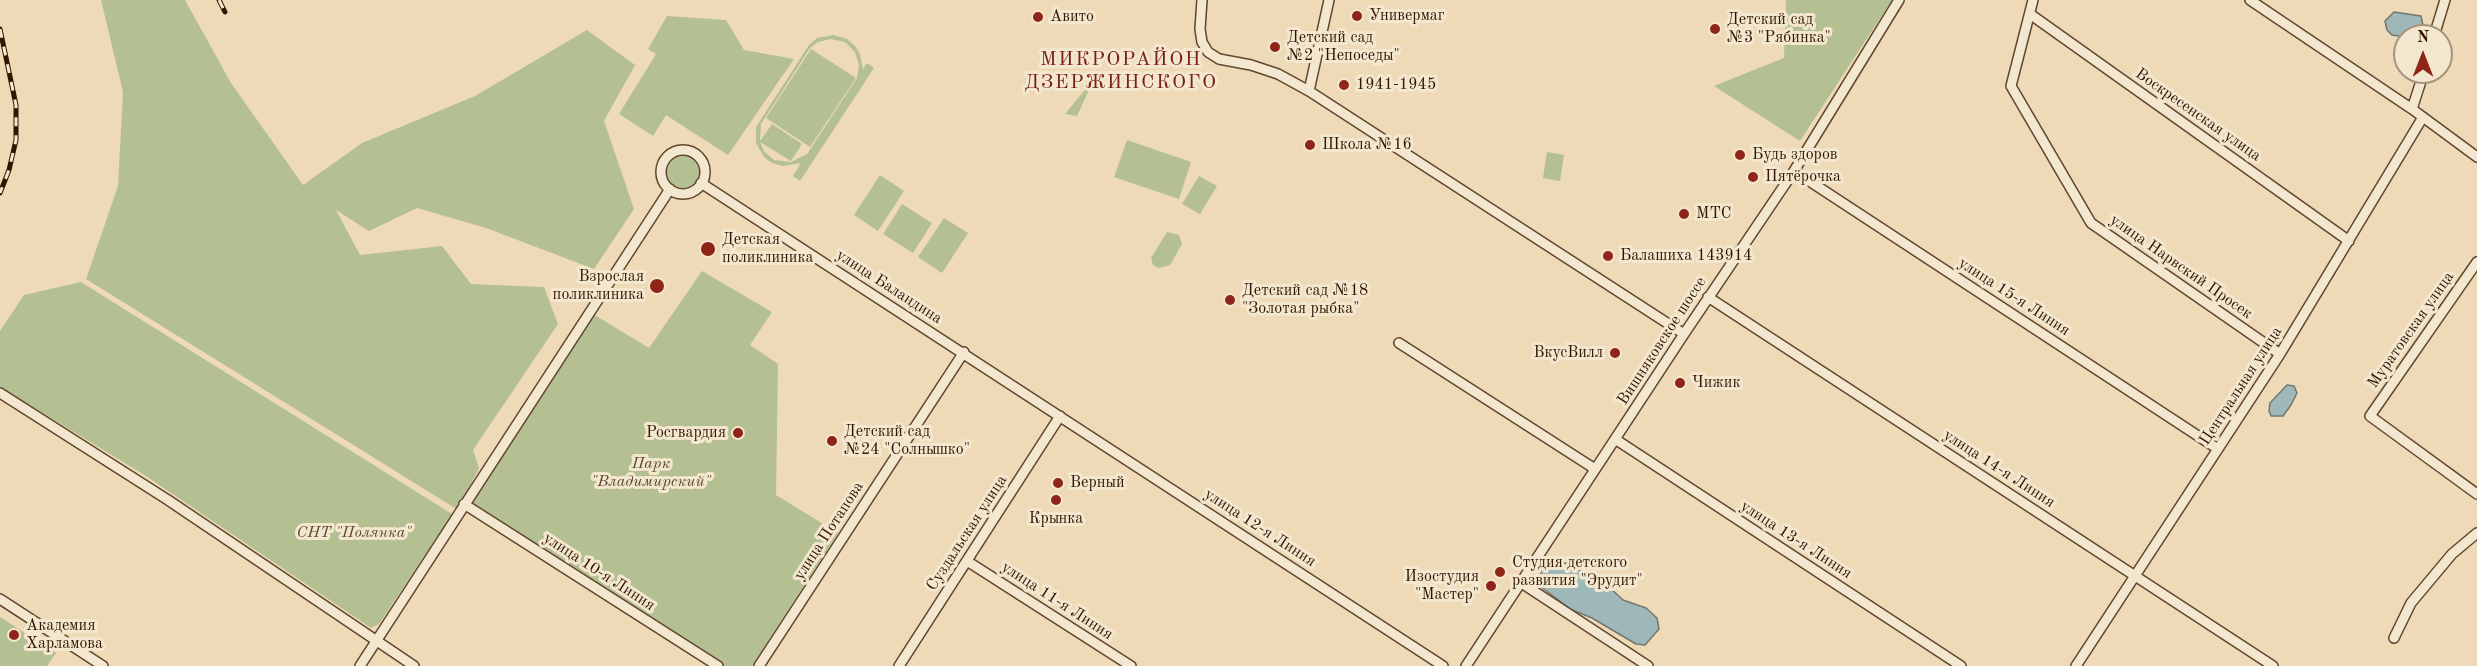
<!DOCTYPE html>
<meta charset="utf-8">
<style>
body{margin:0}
#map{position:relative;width:2477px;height:666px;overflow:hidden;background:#eedab6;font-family:"Old Standard TT",serif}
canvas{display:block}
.north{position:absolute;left:2393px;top:24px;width:60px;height:60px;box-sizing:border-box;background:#f4e7d0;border:2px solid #a6937d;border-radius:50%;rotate:0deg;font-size:16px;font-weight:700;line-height:24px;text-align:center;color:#311500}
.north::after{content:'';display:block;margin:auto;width:21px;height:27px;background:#8f2418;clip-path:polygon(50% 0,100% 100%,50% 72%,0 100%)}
</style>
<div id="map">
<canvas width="2477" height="666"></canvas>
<div class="north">N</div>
</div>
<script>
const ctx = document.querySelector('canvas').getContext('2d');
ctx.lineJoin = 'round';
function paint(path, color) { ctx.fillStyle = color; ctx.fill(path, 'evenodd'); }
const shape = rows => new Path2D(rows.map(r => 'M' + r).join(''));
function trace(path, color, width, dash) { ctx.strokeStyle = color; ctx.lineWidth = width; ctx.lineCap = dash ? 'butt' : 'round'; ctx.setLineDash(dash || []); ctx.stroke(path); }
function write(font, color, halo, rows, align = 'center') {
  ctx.font = font + ' "Old Standard TT",serif'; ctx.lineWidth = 6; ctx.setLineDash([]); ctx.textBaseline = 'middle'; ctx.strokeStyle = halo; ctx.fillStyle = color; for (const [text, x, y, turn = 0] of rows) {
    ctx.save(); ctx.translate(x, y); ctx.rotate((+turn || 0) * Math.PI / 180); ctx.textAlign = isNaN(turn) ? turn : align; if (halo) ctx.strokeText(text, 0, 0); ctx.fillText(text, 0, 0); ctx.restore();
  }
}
paint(shape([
 [101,0,185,0,231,83,303,185,362,143,475,96,587,30,635,65,604,121,634,209,594,269,486,228,417,208,369,231,336,210,360,255,442,246,471,284,544,287,558,324,473,450,479,468,458,510,86,279,118,186,123,92],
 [1786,0,1892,0,1800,141,1714,86,1784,58],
 [667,16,726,20,744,50,794,59,728,155,666,115,653,136,619,114,656,54,648,49],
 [833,35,847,39,855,46,860,54,863,69,867,63,874,68,800,181,793,176,801,163,783,166,772,163,764,157,756,143,756,127,809,45,817,38],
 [831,39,845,42,855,52,859,65,857,78,807,154,791,162,774,160,764,151,760,142,791,161,802,144,772,124,760,141,761,124,810,48,818,42],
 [811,49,856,78,810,147,766,118],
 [1094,79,1077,116,1065,114],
 [1127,140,1191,162,1179,199,1114,177],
 [1547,152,1564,155,1560,181,1543,178],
 '667 172a16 16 0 1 1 32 0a16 16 0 1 1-32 0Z',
 [880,175,904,191,878,231,854,215],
 [1199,176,1217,186,1200,214,1182,204],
 [902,204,932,223,913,253,883,234],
 [944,218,968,233,942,273,918,257],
 [1167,232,1179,235,1182,244,1170,265,1159,268,1153,265,1151,258],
 [702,271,772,312,750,345,778,364,776,495,838,533,752,666,724,666,467,504,593,314,649,348],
 [81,282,452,514,379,624,371,628,146,476,0,387,0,331,24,295],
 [0,617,56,653,47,666,0,666]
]), '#b4c091');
const water = shape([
 [2394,12,2421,16,2423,25,2419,32,2405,37,2392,35,2387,30,2385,21,2394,12],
 [2287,385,2294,386,2297,393,2291,405,2283,416,2271,416,2269,411,2270,403,2287,385],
 [1551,563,1567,563,1607,585,1623,600,1646,608,1657,618,1659,629,1645,645,1636,644,1592,618,1570,609,1540,586,1541,568,1551,563]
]);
paint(water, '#9eb8b9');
trace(water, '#72776f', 1.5);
const minor = shape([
 [1202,0,1200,29,1202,42,1208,52,1219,59,1251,65,1278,74,1309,91,1684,334],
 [2033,0,2011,86,2091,223,2280,354],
 [2250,0,2412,109,2477,157],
 [2030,14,2349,241],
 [2434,36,2445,0],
 [1309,91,1329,0],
 [2412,109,2424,72],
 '661 172a22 22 0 1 1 44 0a22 22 0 1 1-44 0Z',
 [1794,171,2218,449],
 [701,183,1443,666],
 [2477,262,2370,416,2477,494],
 [1708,297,2273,666],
 [1399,343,1595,469],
 [0,393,168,500,414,666],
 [1615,439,1961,666],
 [464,504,718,666],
 [967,561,1131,666],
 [1520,582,1648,666],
 [0,599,103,666],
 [2394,638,2411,603,2452,554,2477,533],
 [360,666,670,189],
 [759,666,964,352],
 [899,666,1060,416],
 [1466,666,1684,334,1794,171,1899,0],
 [2076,666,2280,354,2423,117]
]);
trace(minor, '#60462e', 12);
trace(minor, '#f4e7d0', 9);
const rail = shape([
 [219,0,225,12],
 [0,29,16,105,16,140,9,170,0,193]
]);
trace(rail, '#311500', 5);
trace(rail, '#f4e7d0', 3, [9]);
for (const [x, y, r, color] of [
 [1357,16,6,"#8f2418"],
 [1038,17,6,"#8f2418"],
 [1715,29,6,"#8f2418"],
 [1275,47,6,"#8f2418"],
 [1344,85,6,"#8f2418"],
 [1310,145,6,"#8f2418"],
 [1740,155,6,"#8f2418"],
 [1753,177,6,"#8f2418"],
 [1684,214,6,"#8f2418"],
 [708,249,8,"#8f2418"],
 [1608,256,6,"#8f2418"],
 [657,286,8,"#8f2418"],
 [1230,300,6,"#8f2418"],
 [1615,353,6,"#8f2418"],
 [1680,383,6,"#8f2418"],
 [738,433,6,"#8f2418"],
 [832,441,6,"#8f2418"],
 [1058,483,6,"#8f2418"],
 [1056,500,6,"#8f2418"],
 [1500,572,6,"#8f2418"],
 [1491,586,6,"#8f2418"],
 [14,635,6,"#8f2418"]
]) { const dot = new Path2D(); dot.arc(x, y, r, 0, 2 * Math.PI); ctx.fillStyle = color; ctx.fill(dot); trace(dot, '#f4e7d0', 2); }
write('16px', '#311500', '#f4e7d0', [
 ["Универмаг",1369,16],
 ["Авито",1050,17],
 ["Детский сад",1727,20],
 ["№3 \"Рябинка\"",1727,38],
 ["Детский сад",1287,38],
 ["№2 \"Непоседы\"",1287,56],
 ["1941-1945",1356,85],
 ["Школа №16",1322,145],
 ["Будь здоров",1752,155],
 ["Пятёрочка",1765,177],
 ["МТС",1696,214],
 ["Детская",722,240],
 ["поликлиника",722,258],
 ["Балашиха 143914",1620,256],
 ["Взрослая",644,277,"right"],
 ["поликлиника",644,295,"right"],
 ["Детский сад №18",1242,291],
 ["\"Золотая рыбка\"",1242,309],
 ["ВкусВилл",1603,353,"right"],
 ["Чижик",1692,383],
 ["Детский сад",844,432],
 ["№24 \"Солнышко\"",844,450],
 ["Росгвардия",726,433,"right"],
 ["Верный",1070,483],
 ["Крынка",1056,519,"center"],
 ["Студия детского",1512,563],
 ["развития \"Эрудит\"",1512,581],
 ["Изостудия",1479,577,"right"],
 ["\"Мастер\"",1479,595,"right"],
 ["Академия",26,626],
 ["Харламова",26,644]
], 'left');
write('16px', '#311500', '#f4e7d0', [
 ["Воскресенская улица",2198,115,35],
 ["улица Нарвский Просек",2181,267,35],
 ["улица Баландина",889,287,33],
 ["улица 15-я Линия",2014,297,33],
 ["Муратовская улица",2411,330,-55],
 ["Вишняковское шоссе",1662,341,-57],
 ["Центральная улица",2241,386,-57],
 ["улица 14-я Линия",1999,469,33],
 ["улица 12-я Линия",1260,528,33],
 ["улица Потапова",829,531,-57],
 ["Суздальская улица",967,533,-57],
 ["улица 13-я Линия",1796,540,33],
 ["улица 10-я Линия",599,572,33],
 ["улица 11-я Линия",1057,601,33]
]);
write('italic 16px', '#58482c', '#f4e7d0', [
 ["Парк",651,464],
 ["\"Владимирский\"",651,482],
 ["СНТ \"Полянка\"",354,533]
]);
ctx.letterSpacing = '1.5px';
write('20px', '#7a1f14', '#f4e7d0', [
 ["МИКРОРАЙОН",1121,60],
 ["ДЗЕРЖИНСКОГО",1121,83]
]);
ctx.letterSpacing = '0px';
</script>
